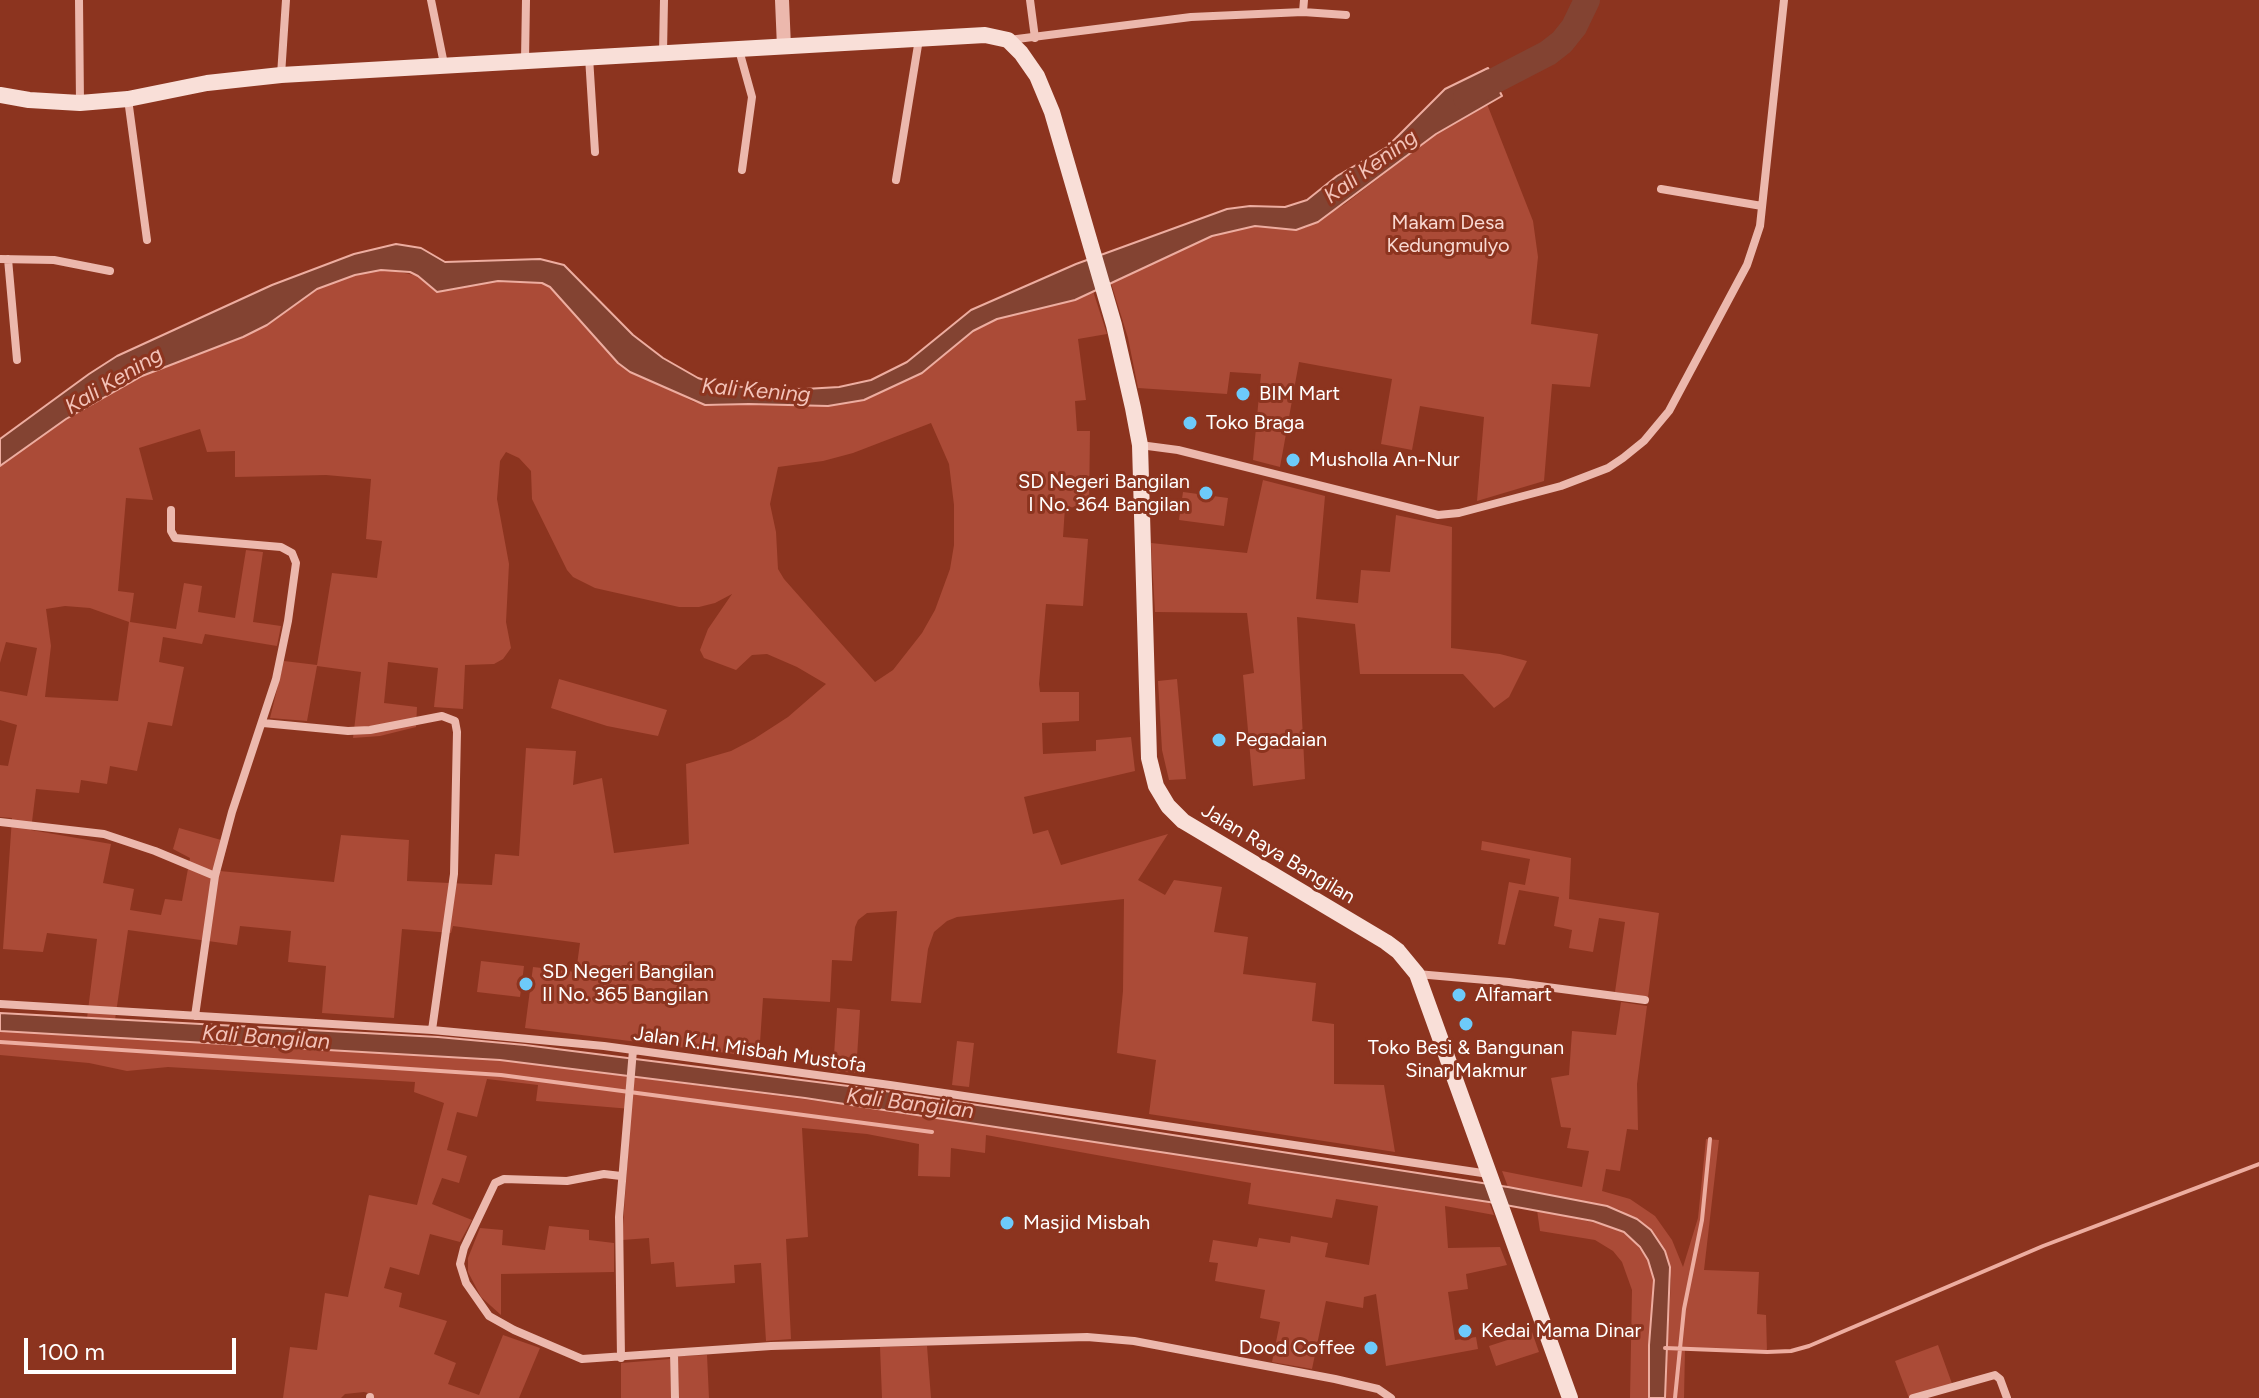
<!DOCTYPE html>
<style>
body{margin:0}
#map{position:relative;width:2259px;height:1398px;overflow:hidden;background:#8c341f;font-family:Figtree,sans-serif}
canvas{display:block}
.scale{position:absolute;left:24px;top:1338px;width:212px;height:36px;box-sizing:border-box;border:4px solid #fff;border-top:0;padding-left:10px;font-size:24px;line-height:28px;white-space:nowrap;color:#fff;-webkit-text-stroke:6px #8c341f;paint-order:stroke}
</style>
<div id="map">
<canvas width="2259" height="1398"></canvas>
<div class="scale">100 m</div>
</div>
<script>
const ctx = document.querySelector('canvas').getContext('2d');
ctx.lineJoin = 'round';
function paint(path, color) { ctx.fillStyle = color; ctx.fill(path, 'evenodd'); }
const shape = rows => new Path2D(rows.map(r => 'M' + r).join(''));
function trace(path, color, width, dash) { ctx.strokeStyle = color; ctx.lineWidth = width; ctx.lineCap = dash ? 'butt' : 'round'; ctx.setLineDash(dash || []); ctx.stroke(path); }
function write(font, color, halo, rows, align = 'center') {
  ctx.font = font + ' Figtree,sans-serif'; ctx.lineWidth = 6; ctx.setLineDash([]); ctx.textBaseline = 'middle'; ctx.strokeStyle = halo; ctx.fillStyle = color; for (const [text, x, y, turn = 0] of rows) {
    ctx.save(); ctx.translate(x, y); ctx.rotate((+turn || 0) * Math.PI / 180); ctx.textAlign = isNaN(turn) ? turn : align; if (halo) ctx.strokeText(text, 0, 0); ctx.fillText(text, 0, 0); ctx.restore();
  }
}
paint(shape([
 [1487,104,1533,221,1538,257,1531,324,1598,334,1590,387,1552,384,1544,481,1477,501,1484,417,1420,406,1412,450,1381,444,1392,379,1299,362,1280,467,1253,460,1261,374,1230,372,1227,394,1138,388,1128,338,1111,283,1212,236,1243,227,1255,226,1296,230,1307,227,1345,204,1436,134],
 [391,270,418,276,437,292,498,281,542,283,550,287,655,382,694,402,715,406,749,404,828,406,864,400,921,373,973,331,997,319,1030,309,1059,304,1093,291,1107,334,1078,339,1086,400,1075,401,1077,431,1090,431,1089,508,1065,507,1063,537,1088,539,1083,606,1046,604,1039,684,1040,692,1079,692,1079,721,1042,723,1043,754,1096,751,1096,740,1131,737,1135,771,1024,797,1033,834,1048,830,1061,865,1168,834,1138,880,1165,895,1174,880,1222,887,1214,932,1248,937,1243,974,1316,983,1312,1021,1334,1024,1334,1084,1384,1085,1395,1152,1149,1114,1156,1060,1117,1053,1123,991,1124,899,957,917,947,921,934,932,928,949,921,1003,891,1001,897,911,867,913,858,920,855,927,852,961,832,960,830,1002,763,998,759,1057,525,1028,533,967,576,972,580,943,453,926,451,933,402,929,394,1018,322,1013,326,966,288,962,291,931,240,926,237,945,128,930,115,1020,87,1018,97,939,47,933,43,952,3,949,12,818,0,817,0,765,8,766,17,725,0,720,0,691,27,696,37,648,6,642,0,663,0,466,66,419,142,376,243,337,267,325,317,289,368,271],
 [931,423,949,464,954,505,954,545,950,569,935,610,922,633,893,670,875,682,784,579,778,569,776,532,770,504,778,467,823,461,853,453],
 [200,429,207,452,235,451,235,477,326,475,371,479,366,539,382,541,377,578,332,573,317,665,284,661,270,718,307,721,317,666,361,672,353,738,380,736,416,727,417,707,384,703,388,662,438,668,434,707,463,709,465,665,494,664,503,659,511,648,506,622,509,564,497,499,500,461,506,452,519,458,531,471,532,499,567,570,573,577,595,588,679,607,699,607,715,603,732,594,708,629,700,650,704,658,736,670,752,655,767,654,797,667,826,684,788,717,754,739,731,751,686,764,689,844,614,853,602,778,573,785,576,751,526,748,519,856,495,854,492,885,407,881,409,840,341,835,334,882,220,871,228,842,179,828,173,849,190,858,182,901,165,899,161,915,130,910,134,889,103,883,111,844,31,830,36,789,79,793,81,780,107,784,110,766,137,771,148,722,172,726,184,667,159,662,163,637,202,644,205,634,277,646,281,626,253,622,263,552,246,550,235,618,198,612,202,586,184,583,176,629,130,622,134,593,118,591,126,498,153,500,139,448],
 [65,606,90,608,129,622,118,701,45,697,51,646,46,609],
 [1263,480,1325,496,1316,599,1358,603,1361,570,1390,572,1396,515,1452,527,1451,648,1500,654,1527,661,1509,697,1494,708,1463,674,1360,674,1355,624,1297,617,1305,779,1253,786,1243,675,1254,673,1247,613,1155,612,1151,543,1247,553],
 [1183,492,1228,498,1224,526,1179,520],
 [559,679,667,710,658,736,607,726,551,708],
 [1177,679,1186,779,1169,780,1162,750,1158,681],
 [1482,841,1571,858,1569,899,1659,913,1648,997,1615,992,1625,922,1599,918,1593,952,1569,948,1572,930,1554,926,1559,897,1519,890,1505,945,1498,944,1509,882,1525,885,1530,859,1481,850],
 [481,961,524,966,520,997,477,992],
 [1621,1002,1647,1006,1637,1084,1638,1130,1627,1129,1620,1171,1606,1169,1602,1191,1630,1199,1655,1216,1672,1240,1683,1267,1698,1218,1706,1139,1719,1140,1704,1270,1759,1272,1757,1314,1766,1315,1767,1352,1685,1349,1684,1398,1665,1398,1671,1279,1665,1251,1651,1230,1620,1210,1607,1206,1508,1187,1502,1171,1582,1187,1589,1151,1567,1148,1571,1128,1561,1127,1551,1078,1569,1075,1572,1031,1616,1035],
 [837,1008,860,1010,856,1073,833,1071],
 [0,1031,500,1060,888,1110,1489,1202,1494,1215,1445,1206,1448,1248,1500,1247,1507,1265,1466,1274,1468,1289,1448,1292,1455,1340,1476,1337,1478,1349,1386,1366,1376,1294,1364,1297,1363,1308,1326,1301,1312,1369,1272,1362,1280,1322,1260,1318,1265,1290,1215,1281,1218,1263,1209,1262,1213,1240,1257,1247,1259,1238,1290,1243,1291,1236,1328,1243,1325,1257,1369,1265,1378,1206,1336,1199,1332,1218,1248,1204,1251,1183,986,1135,985,1153,951,1148,950,1177,918,1176,919,1144,867,1134,802,1128,808,1237,786,1239,791,1339,766,1341,761,1263,734,1265,735,1283,676,1287,674,1262,651,1264,649,1238,622,1240,631,1109,536,1101,538,1085,487,1079,477,1117,457,1112,447,1150,467,1156,459,1183,442,1178,432,1204,472,1220,460,1242,430,1234,419,1275,390,1267,384,1288,402,1293,399,1307,447,1321,434,1354,456,1363,448,1384,479,1395,503,1335,540,1348,519,1398,373,1398,372,1394,364,1392,345,1394,341,1398,283,1398,290,1347,317,1350,325,1293,348,1297,369,1195,417,1205,444,1103,414,1092,415,1082,168,1067,127,1071,89,1063,0,1055],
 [957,1041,974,1043,969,1087,952,1085],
 [1537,1210,1614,1227,1631,1237,1648,1260,1654,1280,1649,1345,1649,1398,1630,1398,1632,1290,1622,1262,1613,1251,1595,1240,1540,1231],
 [549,1226,589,1230,589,1240,614,1243,614,1272,501,1274,501,1315,481,1297,468,1272,468,1258,480,1228,503,1230,502,1245,545,1250],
 [1532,1332,1539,1352,1496,1366,1489,1346],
 [1938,1345,1954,1389,1922,1398,1909,1398,1895,1361],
 [927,1346,931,1398,882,1398,880,1347],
 [707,1355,709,1398,679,1398,678,1356],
 [670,1359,671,1398,621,1398,621,1363]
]), '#ab4b37');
const water = shape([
 [1488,68,1502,96,1436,134,1318,222,1296,230,1255,226,1212,236,1075,300,997,319,973,331,922,373,864,400,828,406,749,404,705,405,630,372,618,363,550,287,542,283,498,281,437,292,418,276,410,272,381,270,355,275,317,289,267,325,243,337,142,376,66,419,0,466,0,439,89,374,117,356,272,285,354,254,396,244,421,248,445,262,540,259,564,265,633,335,663,358,698,378,716,384,751,388,805,389,839,387,871,380,907,362,971,310,1076,264,1227,209,1250,206,1285,207,1307,200,1337,176,1387,147,1445,89,1488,68],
 [0,1013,438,1037,525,1045,872,1089,1037,1114,1508,1187,1607,1206,1637,1219,1651,1230,1665,1251,1670,1267,1665,1398,1649,1398,1649,1345,1654,1280,1648,1260,1640,1247,1624,1232,1593,1221,1489,1202,805,1098,500,1060,0,1031,0,1013]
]);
paint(water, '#834332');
trace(water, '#edada0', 2);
trace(shape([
 [0,1042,501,1075,932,1132],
 [1665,1348,1767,1352,1791,1351,1809,1346,2043,1246,2259,1164],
 [1675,1398,1684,1309,1702,1220,1710,1139]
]), '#edada0', 4);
trace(shape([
 [1466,98,1492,82,1548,53,1562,42,1574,27,1587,0]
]), '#834332', 26);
trace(shape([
 [79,0,80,103],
 [431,0,444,64],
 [1030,0,1035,38],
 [1303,12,1346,15],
 [1009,40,1191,17,1303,12,1304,0],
 [739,50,752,97,742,170],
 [663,53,664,0],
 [589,57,595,152],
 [525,60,526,0],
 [281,75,286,0],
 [128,99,147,240],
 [896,180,919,39],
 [1661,189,1762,206],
 [0,259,54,260,110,271],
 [8,259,17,360],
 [1140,445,1178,450,1438,515,1459,513,1561,486,1608,468,1623,458,1644,441,1669,411,1747,265,1760,226,1784,0],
 [171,510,171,531,175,538,281,547,292,553,296,563,288,621,276,679,232,812,215,876,195,1016],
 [263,723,348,731,370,730,442,716,455,721,457,732,454,874,432,1030],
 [0,822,104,834,155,851,215,876],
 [1417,974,1509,982,1645,1000],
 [0,1004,432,1030,604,1046,890,1085,1489,1174],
 [621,1176,604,1174,567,1181,504,1179,495,1183,464,1248,460,1264,466,1283,489,1316,514,1330,582,1359,771,1346,1087,1337,1134,1341,1335,1379,1378,1389,1391,1398],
 [674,1353,675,1398],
 [621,1358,619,1217,633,1050],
 [370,1397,370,1398],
 [1913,1398,1995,1375,2000,1379,2007,1398]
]), '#ecb8ad', 8);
trace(shape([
 [782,0,784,47]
]), '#ecb8ad', 14);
trace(shape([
 [0,95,29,100,80,103,128,99,207,83,281,75,985,35,1008,40,1021,53,1037,76,1052,112,1114,325,1133,408,1140,445,1149,758,1156,786,1168,806,1183,821,1386,942,1398,951,1417,974,1570,1398]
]), '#f9dfd8', 16);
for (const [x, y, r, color] of [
 [1243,394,8,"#6dcafa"],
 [1190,423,8,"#6dcafa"],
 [1293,460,8,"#6dcafa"],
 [1206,493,8,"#6dcafa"],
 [1219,740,8,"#6dcafa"],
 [526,984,8,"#6dcafa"],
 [1459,995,8,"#6dcafa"],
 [1466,1024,8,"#6dcafa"],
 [1007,1223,8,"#6dcafa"],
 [1465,1331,8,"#6dcafa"],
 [1371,1348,8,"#6dcafa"]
]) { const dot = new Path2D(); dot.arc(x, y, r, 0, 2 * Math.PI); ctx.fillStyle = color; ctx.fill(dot); trace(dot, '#8c341f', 3); }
write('20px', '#f9d9d2', '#8c341f', [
 ["Makam Desa",1448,223],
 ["Kedungmulyo",1448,246]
]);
write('20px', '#fff', '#8c341f', [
 ["BIM Mart",1259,394],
 ["Toko Braga",1206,423],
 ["Musholla An-Nur",1309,460],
 ["SD Negeri Bangilan",1190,482,"right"],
 ["I No. 364 Bangilan",1190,505,"right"],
 ["Pegadaian",1235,740],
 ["SD Negeri Bangilan",542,972],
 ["II No. 365 Bangilan",542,995],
 ["Alfamart",1475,995],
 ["Toko Besi & Bangunan",1466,1048,"center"],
 ["Sinar Makmur",1466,1071,"center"],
 ["Masjid Misbah",1023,1223],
 ["Kedai Mama Dinar",1481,1331],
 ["Dood Coffee",1355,1348,"right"]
], 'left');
write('20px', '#fff', '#8c341f', [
 ["Jalan Raya Bangilan",1278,854,31],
 ["Jalan K.H. Misbah Mustofa",750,1050,8]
]);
write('italic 22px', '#f3c2b8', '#8c341f', [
 ["Kali Kening",1371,167,-36],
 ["Kali Kening",114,381,-31],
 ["Kali Kening",756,391,5],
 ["Kali Bangilan",266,1038,4],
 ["Kali Bangilan",910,1104,7]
]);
</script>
